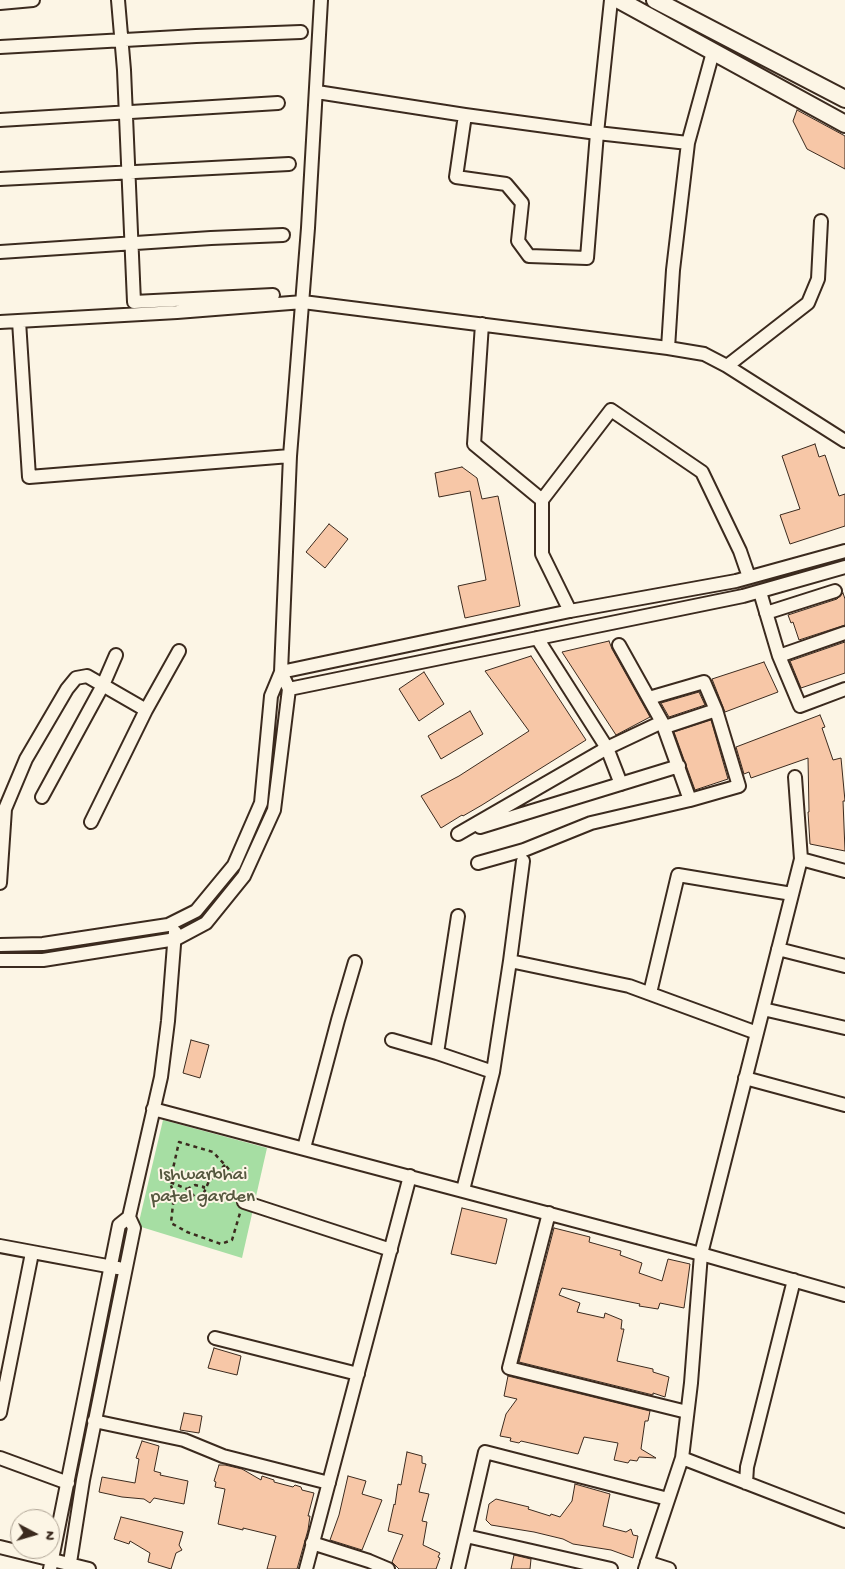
<!DOCTYPE html>
<style>
body{margin:0}
#map{position:relative;width:845px;height:1569px;overflow:hidden;background:#fcf5e5;font-family:"Gochi Hand",sans-serif}
canvas{display:block}
.north{position:absolute;left:10px;top:1509px;width:50px;height:50px;box-sizing:border-box;background:#fcf5e5;border:1px solid #afa495;border-radius:50%;rotate:96deg;font-size:14px;font-weight:700;line-height:20px;text-align:center;color:#3b2a1e}
.north::after{content:'';display:block;margin:auto;width:18px;height:22px;background:#3b2a1e;clip-path:polygon(50% 0,100% 100%,50% 72%,0 100%)}
</style>
<div id="map">
<canvas width="845" height="1569"></canvas>
<div class="north">N</div>
</div>
<script>
const ctx = document.querySelector('canvas').getContext('2d');
ctx.lineJoin = 'round';
function paint(path, color) { ctx.fillStyle = color; ctx.fill(path, 'evenodd'); }
const shape = rows => new Path2D(rows.map(r => 'M' + r).join(''));
function trace(path, color, width, dash) { ctx.strokeStyle = color; ctx.lineWidth = width; ctx.lineCap = dash ? 'butt' : 'round'; ctx.setLineDash(dash || []); ctx.stroke(path); }
function write(font, color, halo, rows, align = 'center') {
  ctx.font = font + ' "Gochi Hand",sans-serif'; ctx.lineWidth = 4; ctx.setLineDash([]); ctx.textBaseline = 'middle'; ctx.strokeStyle = halo; ctx.fillStyle = color; for (const [text, x, y, turn = 0] of rows) {
    ctx.save(); ctx.translate(x, y); ctx.rotate((+turn || 0) * Math.PI / 180); ctx.textAlign = isNaN(turn) ? turn : align; if (halo) ctx.strokeText(text, 0, 0); ctx.fillText(text, 0, 0); ctx.restore();
  }
}
paint(shape([
 [163,1120,267,1148,242,1258,138,1226]
]), '#a6dea3');
const building = shape([
 [797,110,845,136,845,169,807,149,793,121,797,110],
 [815,444,819,457,825,455,839,496,845,494,845,526,790,544,780,515,800,509,782,456,815,444],
 [462,467,477,478,482,499,498,496,520,606,465,618,458,586,486,580,470,491,439,497,435,473,462,467],
 [329,524,348,539,325,568,306,552,329,524],
 [843,593,845,599,845,625,799,640,793,622,791,623,788,615,837,599,843,593],
 [609,641,612,649,650,717,616,735,562,652,609,641],
 [845,642,845,673,801,688,790,661,845,642],
 [531,656,586,740,482,805,463,816,462,815,441,828,421,796,459,776,529,731,485,671,531,656],
 [764,662,778,692,725,712,712,679,764,662],
 [424,672,444,704,419,721,399,689,424,672],
 [699,692,705,705,669,717,661,703,699,692],
 [470,711,483,734,441,759,428,736,470,711],
 [820,715,825,727,822,728,833,760,841,758,845,801,843,801,845,851,810,844,808,812,809,812,808,758,751,778,749,772,744,774,736,747,820,715],
 [711,720,728,779,695,790,674,732,711,720],
 [191,1040,209,1045,200,1078,183,1073,191,1040],
 [462,1208,507,1219,496,1264,451,1254,462,1208],
 [554,1228,590,1237,589,1242,621,1251,620,1255,642,1263,639,1273,662,1281,668,1259,690,1264,684,1308,660,1303,658,1309,639,1306,640,1304,562,1288,559,1295,580,1303,577,1312,604,1318,605,1313,622,1320,621,1329,624,1329,617,1361,653,1369,653,1372,669,1377,665,1397,653,1393,653,1395,519,1362,554,1228],
 [214,1348,241,1356,237,1375,208,1368,214,1348],
 [508,1376,650,1411,648,1421,645,1421,641,1449,656,1458,639,1457,637,1461,630,1460,628,1463,614,1460,618,1443,584,1437,578,1454,521,1441,519,1443,510,1441,511,1438,500,1436,506,1414,517,1399,504,1396,508,1376],
 [184,1413,202,1416,199,1433,180,1430,184,1413],
 [142,1441,159,1446,154,1471,161,1473,160,1475,188,1481,184,1504,154,1498,150,1503,144,1499,122,1497,99,1492,102,1477,135,1483,139,1459,136,1458,142,1441],
 [407,1452,422,1456,422,1463,426,1464,419,1492,429,1494,422,1521,427,1522,423,1545,440,1553,438,1557,440,1558,436,1569,399,1569,392,1562,403,1535,388,1531,394,1504,395,1505,398,1484,401,1485,407,1452],
 [219,1465,225,1465,242,1469,261,1480,262,1476,274,1480,274,1482,293,1487,295,1485,301,1487,302,1490,314,1493,308,1516,310,1516,308,1530,297,1569,267,1569,276,1536,243,1528,243,1530,218,1524,225,1489,215,1487,216,1482,214,1481,219,1465],
 [348,1476,366,1481,362,1494,382,1500,362,1550,330,1540,339,1515,348,1476],
 [575,1484,610,1494,603,1526,626,1532,631,1529,633,1535,638,1536,633,1558,611,1550,573,1544,563,1539,534,1532,491,1525,486,1520,489,1504,496,1499,529,1507,528,1509,550,1516,551,1514,560,1517,572,1501,575,1484],
 [121,1517,183,1532,179,1545,182,1550,176,1553,171,1569,148,1562,150,1553,130,1541,129,1544,114,1539,121,1517],
 [514,1555,531,1559,530,1569,511,1569,514,1555]
]);
paint(building, '#f7c7a7');
trace(building, '#3b2a1e', 1);
const minor = shape([
 [118,0,124,70,134,302,273,295],
 [0,3,33,0],
 [0,47,196,36,301,32],
 [317,92,465,115,597,133,611,0],
 [465,115,456,177,506,184,522,203,518,241,529,256,587,258,597,133,688,143],
 [0,120,278,103],
 [0,179,289,164],
 [0,252,211,238,283,235],
 [19,321,29,477,290,456],
 [0,322,177,312,303,302,668,348,704,354,727,366,845,441],
 [482,324,474,444,542,500,542,554,570,611],
 [668,348,673,270,688,143,713,52],
 [727,366,808,303,818,279,821,221],
 [542,500,611,410,702,472,740,551,749,577],
 [760,592,779,656,800,706,845,689],
 [766,613,835,591],
 [619,645,662,722],
 [779,656,845,633],
 [289,689,743,596,845,567],
 [649,698,704,682,716,710,739,786,690,800],
 [146,710,179,651],
 [665,727,716,710],
 [42,797,103,685,116,655],
 [480,827,679,766],
 [458,834,607,748,537,638],
 [801,859,845,871],
 [478,863,524,850,591,823,690,800,662,722,607,748,621,784],
 [0,883,5,809,26,759,67,689,76,678,87,676,146,710,91,822],
 [0,945,43,944,168,925,196,911,234,865,261,803,271,696,281,672,570,611,736,581,845,551],
 [778,949,845,966],
 [0,960,43,960,176,939,206,923,244,876,274,810,289,689,281,672,290,456,308,228,321,0],
 [510,961,523,861],
 [650,993,678,875,792,894],
 [763,1009,845,1028],
 [392,1040,437,1053,493,1072],
 [437,1053,458,916],
 [745,1078,845,1105],
 [153,1109,701,1254,845,1295],
 [304,1148,338,1020,355,962],
 [463,1190,493,1072,510,961,629,986,757,1033],
 [244,1202,391,1250],
 [549,1213,509,1368,687,1412],
 [0,1246,118,1268],
 [215,1338,358,1374],
 [0,1413,32,1253],
 [94,1421,184,1440,223,1456,329,1483],
 [0,1458,68,1483],
 [682,1458,845,1521],
 [746,1483,747,1467,794,1280],
 [466,1536,611,1569],
 [312,1543,369,1561,388,1569],
 [0,1547,89,1569],
 [647,1562,669,1569],
 [50,1569,119,1225,129,1217,161,1077,168,1021,175,932],
 [69,1569,83,1480,134,1228,129,1217],
 [306,1569,410,1176],
 [458,1569,485,1452,668,1499],
 [645,1569,682,1458,691,1383,701,1254,801,859,795,777]
]);
const major = shape([
 [619,0,845,124],
 [655,0,845,99]
]);
trace(minor, '#3b2a1e', 16);
trace(major, '#3b2a1e', 20);
trace(shape([
 [225,1165,209,1181,203,1195,196,1198,187,1189,170,1182,174,1195,171,1223,187,1232,221,1244,232,1240,240,1213],
 [170,1182,179,1142,213,1152,236,1177],
 [187,1189,195,1185,204,1187,203,1191],
 [203,1195,234,1197]
]), '#3b2a1e', 2.5, [4, 4]);
trace(minor, '#fcf5e5', 12);
trace(major, '#fcf5e5', 16);
write('19px', '#56573f', '#fcf5e5', [
 ["Ishwarbhai",203,1176],
 ["patel garden",203,1198]
]);
</script>
